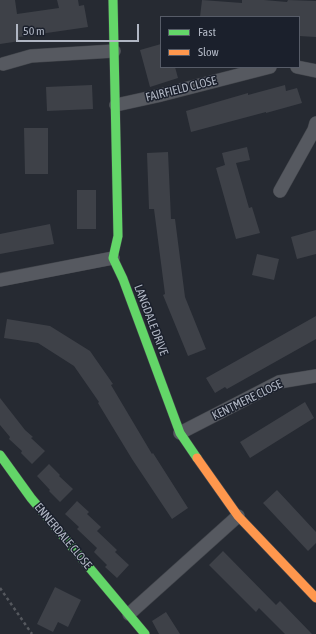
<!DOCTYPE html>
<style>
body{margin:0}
#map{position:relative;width:316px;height:634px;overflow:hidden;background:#262a32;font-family:"Asap Condensed",sans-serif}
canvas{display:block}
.legend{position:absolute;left:160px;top:16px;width:140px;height:52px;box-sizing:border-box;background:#1b202c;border:1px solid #575c68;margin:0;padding:5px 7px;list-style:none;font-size:12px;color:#b0b6c3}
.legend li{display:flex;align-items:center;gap:8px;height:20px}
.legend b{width:20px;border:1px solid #575c68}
.scale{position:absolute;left:16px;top:24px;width:123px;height:18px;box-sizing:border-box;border:2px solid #b0b6c3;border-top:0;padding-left:5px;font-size:12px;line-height:14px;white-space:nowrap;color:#b0b6c3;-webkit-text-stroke:3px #1b202c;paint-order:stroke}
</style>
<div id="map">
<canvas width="316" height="634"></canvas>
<ul class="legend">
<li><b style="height:5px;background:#63d668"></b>Fast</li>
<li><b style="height:5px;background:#ff974d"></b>Slow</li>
</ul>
<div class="scale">50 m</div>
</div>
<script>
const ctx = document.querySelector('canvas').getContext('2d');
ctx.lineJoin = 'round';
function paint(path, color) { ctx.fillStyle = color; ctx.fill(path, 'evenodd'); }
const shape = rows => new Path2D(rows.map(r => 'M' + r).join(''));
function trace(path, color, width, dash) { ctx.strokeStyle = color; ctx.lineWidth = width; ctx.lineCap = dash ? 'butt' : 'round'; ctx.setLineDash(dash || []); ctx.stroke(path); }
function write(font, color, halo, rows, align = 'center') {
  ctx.font = font + ' "Asap Condensed",sans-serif'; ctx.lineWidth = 3; ctx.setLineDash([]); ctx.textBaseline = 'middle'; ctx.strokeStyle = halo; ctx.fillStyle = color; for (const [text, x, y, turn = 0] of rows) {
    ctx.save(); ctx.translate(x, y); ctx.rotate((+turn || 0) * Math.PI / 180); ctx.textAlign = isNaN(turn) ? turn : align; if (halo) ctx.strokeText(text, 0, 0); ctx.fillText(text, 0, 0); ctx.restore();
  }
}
paint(shape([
 [0,0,15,0,17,14,59,8,57,0,78,0,79,6,84,5,88,27,19,37,20,41,0,44],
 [202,0,242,3,242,0,264,0,287,2,288,0,316,1,316,37,299,36,299,17,200,17],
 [161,44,161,67,175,67,178,78,150,87,140,50],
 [92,85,93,109,47,111,46,87],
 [285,85,286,91,297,88,302,103,266,113,266,112,191,132,186,111,248,93,248,95],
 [24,128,48,128,48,174,25,174],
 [247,147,250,160,236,163,249,208,252,207,260,233,236,239,216,168,225,165,222,153],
 [168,152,171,219,175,219,185,297,206,349,188,356,163,295,165,294,154,209,149,209,147,153],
 [77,190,96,190,96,229,77,229],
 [50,224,54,244,0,254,0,234],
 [316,230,316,254,297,259,291,237],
 [257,254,279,259,274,280,252,275],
 [316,316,316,339,227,389,225,387,215,393,206,378],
 [7,319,50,326,90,351,113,384,111,385,152,454,153,453,188,508,172,519,132,459,98,403,99,402,74,366,38,343,4,338],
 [0,398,25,430,33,437,31,438,45,451,32,464,21,453,22,451,9,439,10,437,0,425],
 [305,402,314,418,250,458,240,442],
 [49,464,60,475,59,476,73,489,60,502,49,491,50,490,37,476],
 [277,490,316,532,316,543,308,551,263,503],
 [77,501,89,512,87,514,101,527,97,531,117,550,115,552,129,565,117,578,105,567,107,565,94,552,97,548,77,529,79,527,65,514],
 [223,551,276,605,280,601,312,634,285,634,259,608,256,612,209,565],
 [55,587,81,600,68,627,58,622,53,632,37,624],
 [166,612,180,634,159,634,152,621]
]), '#3e4148');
const street = shape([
 [3,64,31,56,114,51],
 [297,67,316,71],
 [116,105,157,96,270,67],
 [280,191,314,130,316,123],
 [0,280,113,258],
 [180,433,279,382,316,376],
 [129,614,238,516]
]);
const fast = shape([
 [113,0,118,236,113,258,123,279,180,433,197,458],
 [0,455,31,498,145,634]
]);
const slow = shape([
 [197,458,238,516,316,598]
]);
trace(street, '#42454b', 14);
trace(fast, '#42454b', 10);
trace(slow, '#42454b', 10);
trace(shape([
 [0,588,32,634]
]), '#55585e', 2.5, [3, 3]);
trace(street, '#565960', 13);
trace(fast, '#63d668', 9);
trace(slow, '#ff974d', 9);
write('12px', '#b0b6c3', '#1b202c', [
 ["FAIRFIELD CLOSE",181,89,-14],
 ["LANGDALE DRIVE",151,320,69],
 ["KENTMERE CLOSE",247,400,-26],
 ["ENNERDALE CLOSE",63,536,50]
]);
</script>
